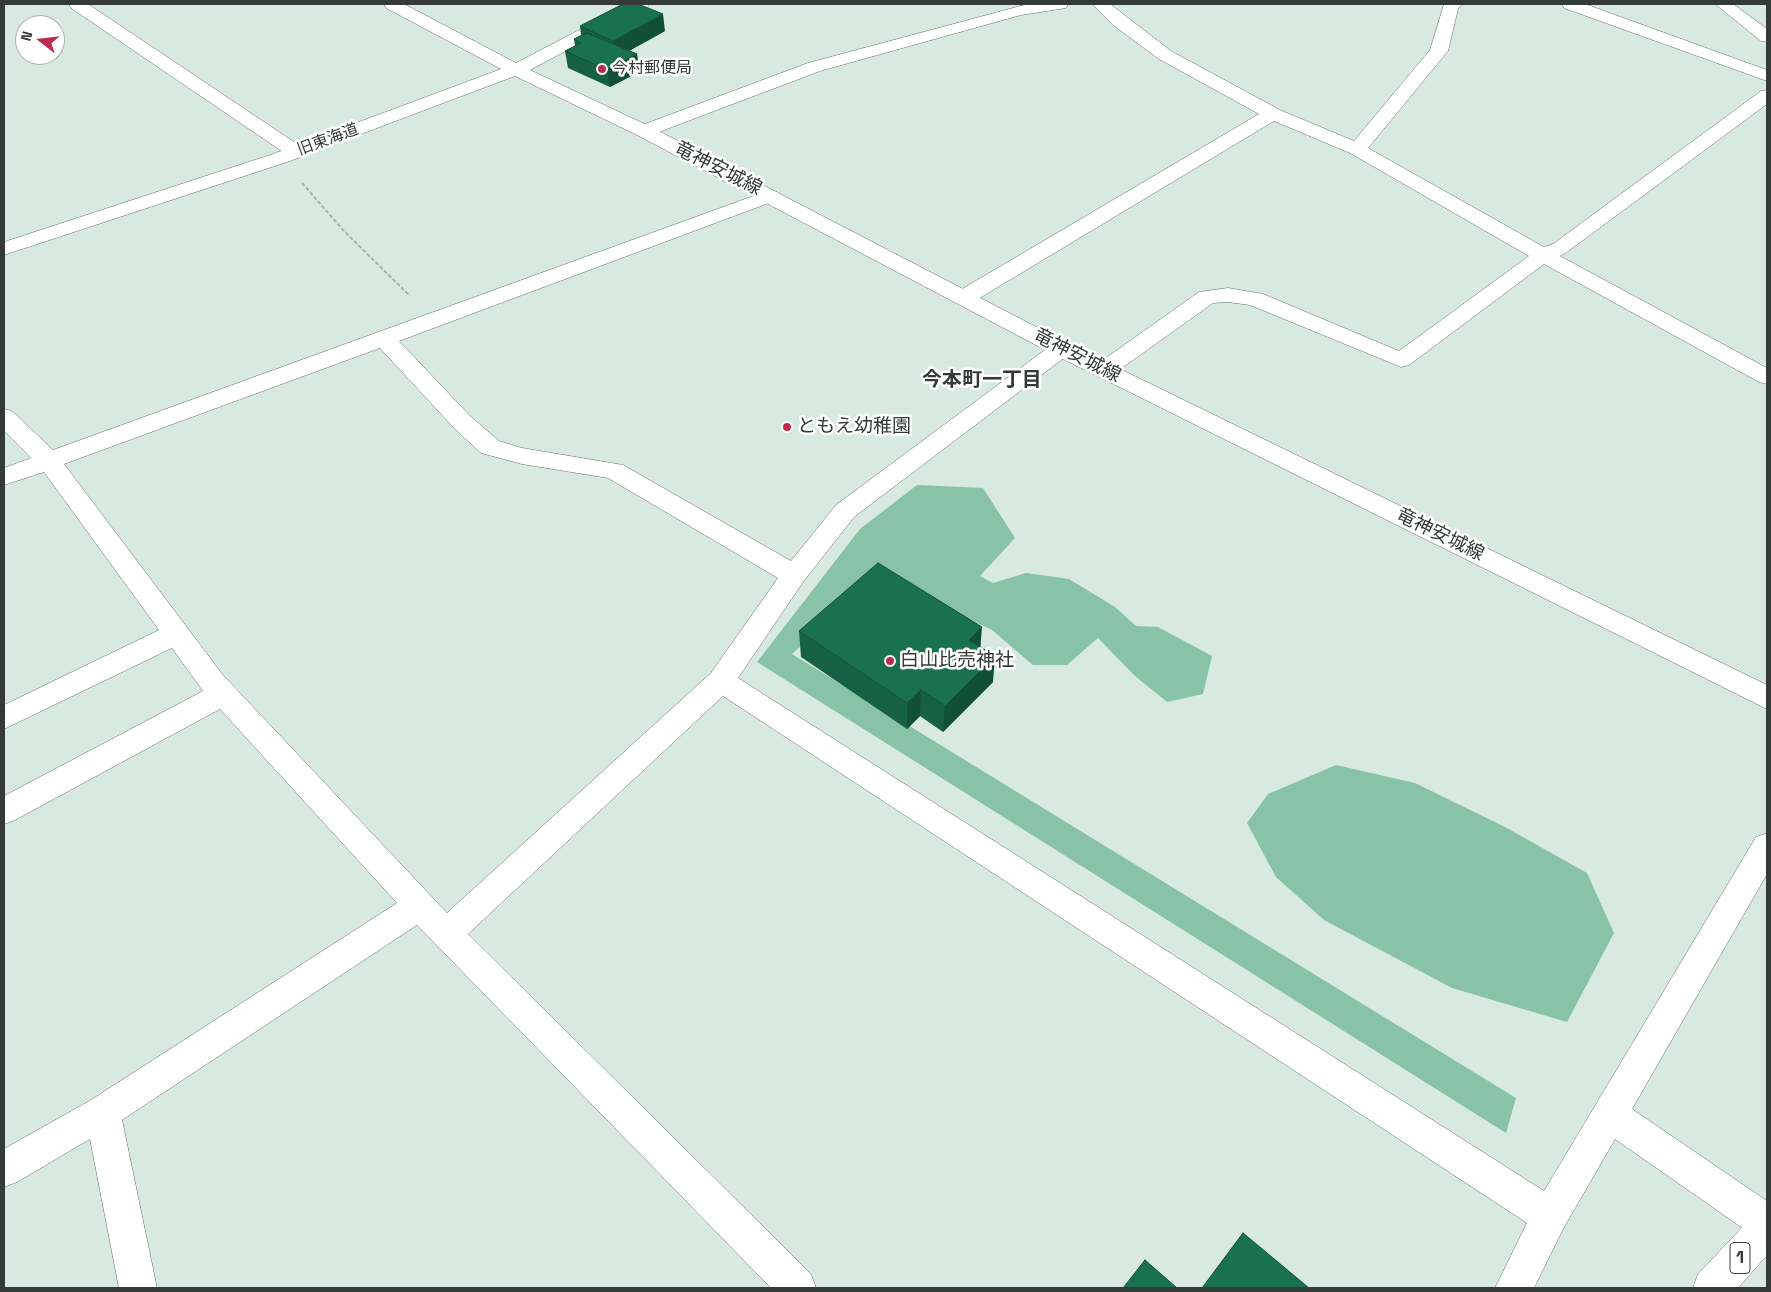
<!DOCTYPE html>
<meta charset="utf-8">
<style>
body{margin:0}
#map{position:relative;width:1771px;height:1292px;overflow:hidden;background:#d7e9e0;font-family:"Space Grotesk",sans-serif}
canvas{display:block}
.frame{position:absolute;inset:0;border:5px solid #343a37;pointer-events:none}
.north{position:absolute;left:15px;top:15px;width:50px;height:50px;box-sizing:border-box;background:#fff;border:1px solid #aeb0af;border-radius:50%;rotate:286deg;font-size:14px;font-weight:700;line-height:20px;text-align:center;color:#343a37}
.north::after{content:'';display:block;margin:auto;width:18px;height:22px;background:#bd2c4d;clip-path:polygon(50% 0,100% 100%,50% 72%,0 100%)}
</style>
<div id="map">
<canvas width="1771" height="1292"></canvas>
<div class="frame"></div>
<div class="north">N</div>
</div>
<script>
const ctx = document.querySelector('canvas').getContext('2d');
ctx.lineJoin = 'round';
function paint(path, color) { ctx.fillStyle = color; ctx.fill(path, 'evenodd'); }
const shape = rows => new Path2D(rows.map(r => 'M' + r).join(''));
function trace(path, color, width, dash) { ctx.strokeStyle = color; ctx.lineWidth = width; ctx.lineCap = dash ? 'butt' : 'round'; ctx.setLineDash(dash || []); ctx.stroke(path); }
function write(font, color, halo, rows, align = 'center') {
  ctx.font = font + ' "Space Grotesk","Noto Sans JP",sans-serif'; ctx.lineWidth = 5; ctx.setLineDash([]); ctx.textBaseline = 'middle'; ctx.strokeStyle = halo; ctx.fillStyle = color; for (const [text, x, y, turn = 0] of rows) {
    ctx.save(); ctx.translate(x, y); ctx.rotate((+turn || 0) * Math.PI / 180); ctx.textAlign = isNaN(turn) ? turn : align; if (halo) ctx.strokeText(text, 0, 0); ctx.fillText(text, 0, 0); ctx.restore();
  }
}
paint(shape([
 [917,485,983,488,1015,538,980,576,993,583,1026,573,1069,579,1115,607,1136,626,1158,627,1212,656,1203,694,1167,702,1135,676,1098,638,1067,665,1033,665,992,630,879,576,792,654,1516,1098,1506,1133,757,662,860,529],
 [1336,765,1415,783,1505,827,1587,873,1614,933,1567,1022,1452,988,1324,920,1276,877,1247,823,1268,794]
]), '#88c3a7');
const minor = shape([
 [69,4,88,4,303,148,306,152,303,156,296,158,289,156,71,8,69,4],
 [1028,4,1068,4,1066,8,1021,15,820,71,651,135,644,137,637,135,635,131,637,127,808,63,1028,4],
 [1092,4,1110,4,1171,51,1280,110,1354,141,1430,50,1444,4,1462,4,1458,9,1448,51,1368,148,1544,247,1553,244,1761,91,1767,90,1767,104,1567,252,1560,256,1767,368,1767,384,1759,382,1544,264,1409,365,1401,367,1250,305,1228,302,1213,303,1112,375,1104,377,1096,375,1093,370,1096,365,1199,292,1228,288,1263,294,1399,351,1529,256,1350,153,1274,121,973,302,965,304,957,302,954,297,957,292,1259,114,1159,59,1113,25,1092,4],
 [1562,4,1585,4,1767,70,1767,81,1564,8,1562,4],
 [1715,4,1733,4,1767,29,1767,42,1761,41,1715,4],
 [770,190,777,192,780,196,777,200,399,341,470,416,499,441,522,448,623,465,791,561,836,505,1053,344,1061,342,1069,344,1072,349,1069,354,854,517,803,582,738,678,1544,1191,1756,837,1767,833,1767,874,1632,1109,1767,1201,1767,1241,1754,1236,1615,1139,1563,1229,1534,1288,1495,1288,1527,1223,723,696,468,934,811,1274,816,1288,771,1288,417,925,122,1120,157,1288,119,1288,90,1139,17,1182,4,1187,4,1149,91,1100,397,903,220,709,15,820,4,824,4,796,203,691,172,648,4,729,4,705,159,630,44,472,4,485,4,468,31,458,4,431,4,409,12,411,53,450,770,190],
 [380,348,454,428,481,453,522,464,608,478,778,578,711,673,447,913,222,674,64,464,380,348]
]);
const tertiary = shape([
 [384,4,404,4,516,63,629,4,649,4,647,8,530,70,651,127,1069,344,1767,685,1767,709,1053,354,637,135,515,76,287,162,4,255,4,242,273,154,501,69,386,8,384,4]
]);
const trunk = shape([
 [1767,1210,1767,1255,1738,1288,1693,1288,1698,1274,1754,1215,1767,1210]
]);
trace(minor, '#627169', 1);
trace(tertiary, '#627169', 1);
trace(trunk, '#627169', 1);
trace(shape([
 [302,183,344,231,410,296]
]), '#a5b3ac', 2, [4, 2]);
paint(minor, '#fff');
paint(tertiary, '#fff');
paint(trunk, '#fff');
paint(shape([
 [580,26,665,31,629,51,637,54,639,72,610,87,568,68,565,51,575,46,574,39,581,35],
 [799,631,980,647,993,682,943,732,920,716,907,729,801,657]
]), '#166145');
paint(shape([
 [663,14,665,31,616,58,613,41],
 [637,54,639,72,610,87,607,70],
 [982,627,980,653,969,640],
 [995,656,993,682,943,732,945,706],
 [921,690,920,716,907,729,907,703]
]), '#124f38');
const building = shape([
 [623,4,638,4,663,14,613,41,580,26,623,4],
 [587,33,637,54,607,70,565,51,581,43,574,39,587,33],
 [878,563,982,627,969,640,995,656,945,706,921,690,907,703,799,631,878,563],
 [1243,1233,1309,1288,1202,1288,1243,1233],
 [1145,1260,1177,1288,1123,1288,1145,1260]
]);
paint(building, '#197150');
trace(building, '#124f38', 1);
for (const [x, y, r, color] of [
 [602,69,5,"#bd2c4d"],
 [787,427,5,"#bd2c4d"],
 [890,661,5,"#bd2c4d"]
]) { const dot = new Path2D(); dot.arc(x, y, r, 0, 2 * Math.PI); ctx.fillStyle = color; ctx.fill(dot); trace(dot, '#fff', 2); }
write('16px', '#343a37', '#fff', [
 ["今村郵便局",612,69]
], 'left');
write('16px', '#343a37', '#fff', [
 ["旧東海道",328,140,-20]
]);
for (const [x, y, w] of [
 [1740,1258,20]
]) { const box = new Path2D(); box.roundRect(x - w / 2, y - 15.5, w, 31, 4); ctx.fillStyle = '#fff'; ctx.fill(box); trace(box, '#343a37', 1); }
write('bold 18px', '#343a37', null, [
 ["1",1740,1258]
]);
write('19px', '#343a37', '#fff', [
 ["竜神安城線",718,169,27],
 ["竜神安城線",1077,356,27],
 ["竜神安城線",1440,535,26]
]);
write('19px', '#343a37', '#fff', [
 ["ともえ幼稚園",797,427],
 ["白山比売神社",900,661]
], 'left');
write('bold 20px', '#343a37', '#fff', [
 ["今本町一丁目",982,381]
]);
</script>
